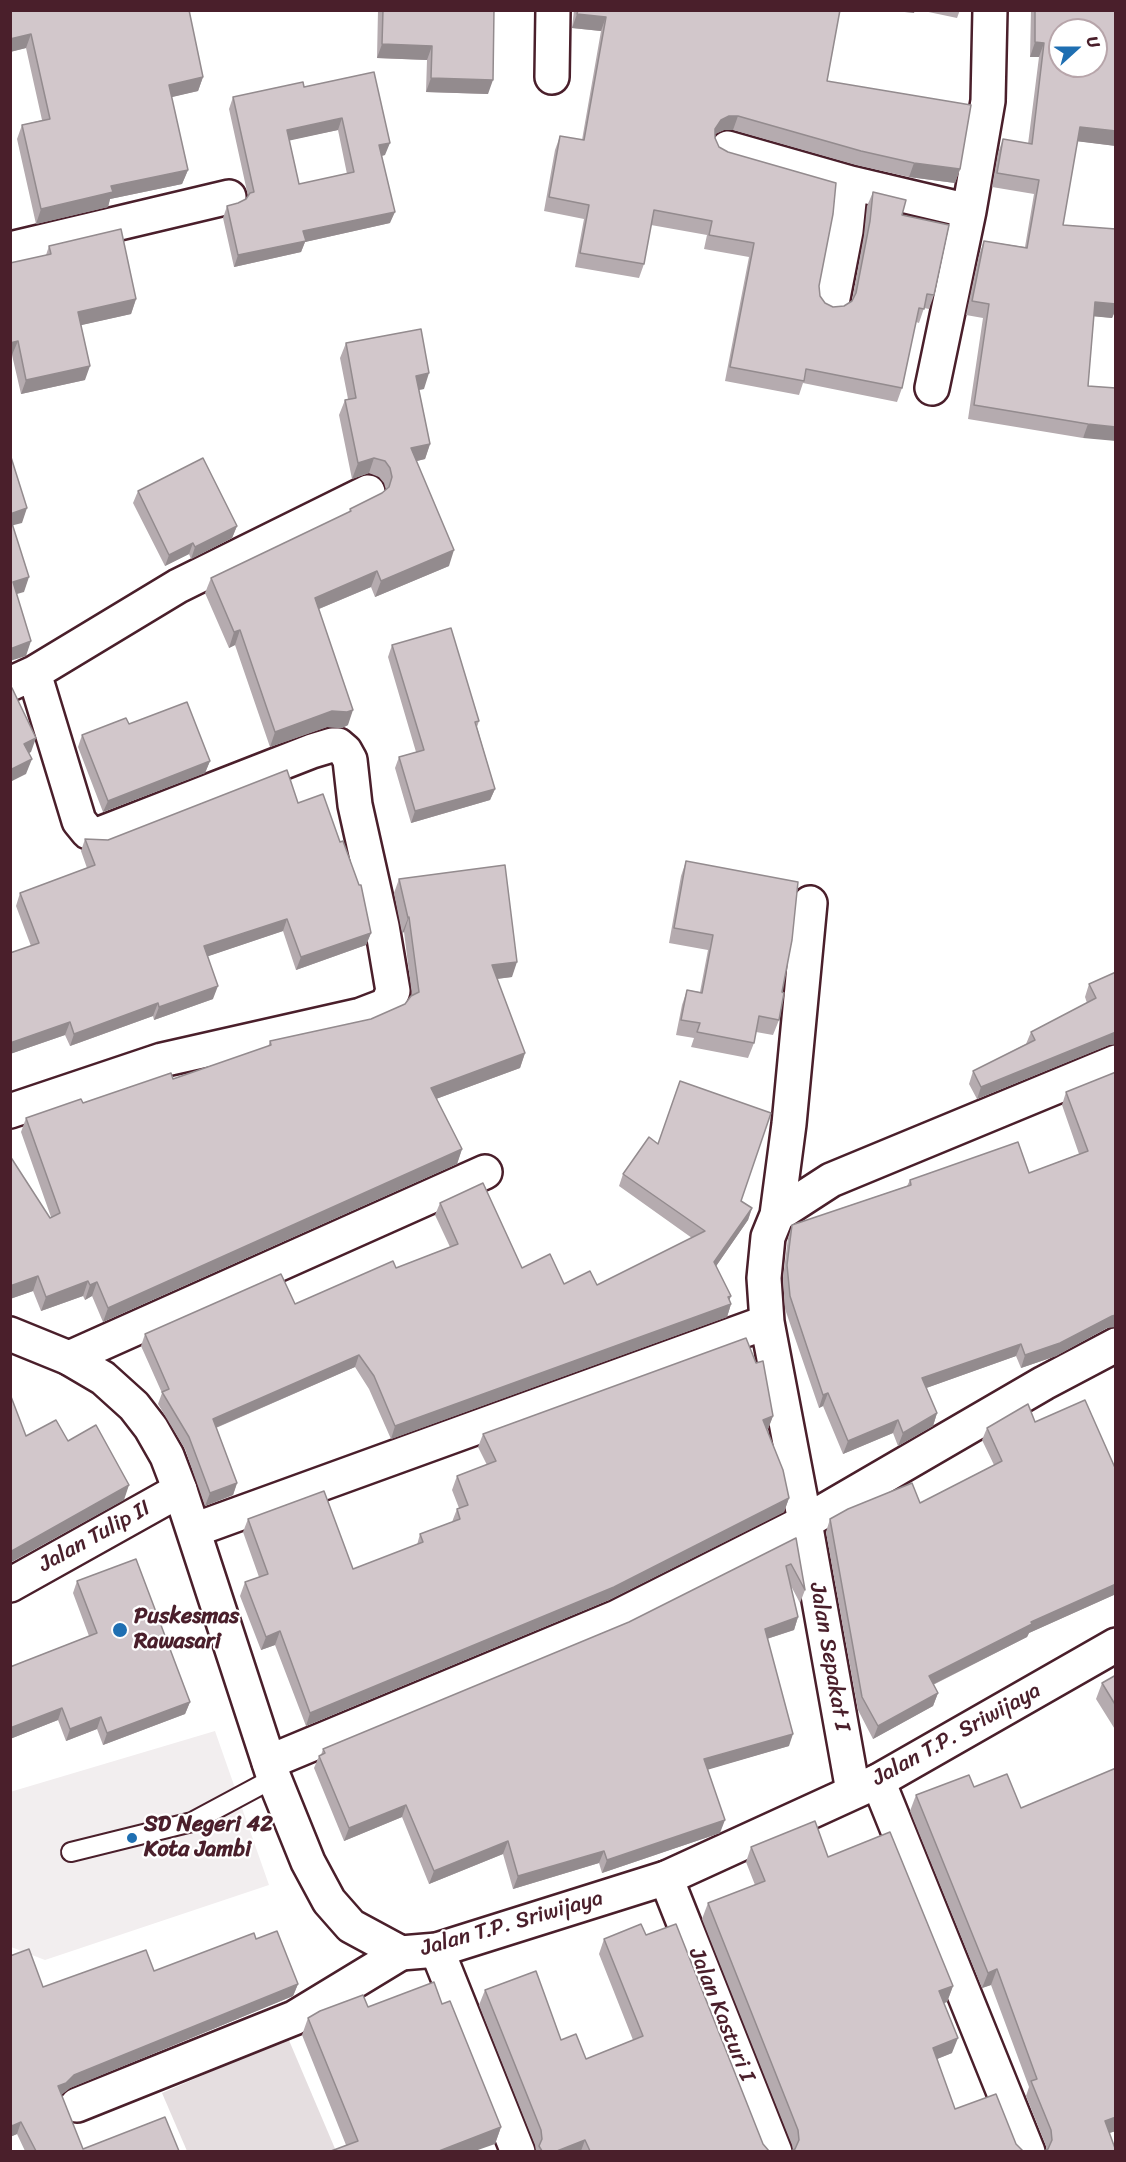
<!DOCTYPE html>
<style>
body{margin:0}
#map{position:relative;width:1126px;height:2162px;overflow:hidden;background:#fff;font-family:Sriracha,sans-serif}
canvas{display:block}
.frame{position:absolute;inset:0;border:12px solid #4a1f2b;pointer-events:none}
.north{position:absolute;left:1048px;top:18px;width:60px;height:60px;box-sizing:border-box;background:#fff;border:2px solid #b7a5aa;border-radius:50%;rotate:69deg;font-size:16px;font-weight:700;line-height:24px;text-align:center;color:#4a1f2b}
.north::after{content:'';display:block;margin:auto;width:21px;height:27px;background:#1f6fb2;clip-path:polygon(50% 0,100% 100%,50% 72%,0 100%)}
</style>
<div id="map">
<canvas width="1126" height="2162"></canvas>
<div class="frame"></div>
<div class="north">U</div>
</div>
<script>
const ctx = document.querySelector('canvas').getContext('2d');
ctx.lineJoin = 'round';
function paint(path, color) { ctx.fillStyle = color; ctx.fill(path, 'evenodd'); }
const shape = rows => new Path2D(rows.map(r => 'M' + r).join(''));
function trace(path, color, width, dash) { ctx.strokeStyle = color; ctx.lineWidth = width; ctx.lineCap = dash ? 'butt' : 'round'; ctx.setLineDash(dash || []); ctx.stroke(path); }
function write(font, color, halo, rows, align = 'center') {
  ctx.font = font + ' Sriracha,sans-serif'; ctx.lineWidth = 4.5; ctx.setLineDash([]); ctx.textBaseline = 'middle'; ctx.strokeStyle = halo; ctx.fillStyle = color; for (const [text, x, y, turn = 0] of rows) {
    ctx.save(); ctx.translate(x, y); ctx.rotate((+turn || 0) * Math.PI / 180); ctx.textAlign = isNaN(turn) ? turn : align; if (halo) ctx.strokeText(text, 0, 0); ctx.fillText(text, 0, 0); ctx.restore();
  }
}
paint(shape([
 [215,1731,269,1885,45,1960,11,1947,10,1792]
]), '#f2eeef');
paint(shape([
 [288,2038,336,2151,187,2151,162,2093]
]), '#e5dee0');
const lane = shape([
 [71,1852,192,1822,274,1778]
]);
const street = shape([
 [552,77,553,10],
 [728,148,851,183],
 [10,249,229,197],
 [832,303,846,231,851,183,969,211],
 [932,388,969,211,988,101,990,10],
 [10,684,34,673,178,586,368,492],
 [810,903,789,1124,777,1215,768,1237,764,1278,767,1322,805,1522,853,1791],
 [10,1111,162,1060,361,1015,387,1005,393,991,382,926,355,805,350,760,345,751,338,745,332,745,312,751,97,835,88,832,79,821,34,673],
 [777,1215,831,1180,1116,1062],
 [69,1358,485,1172],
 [194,1530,767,1322],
 [10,1585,180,1490],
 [269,1762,617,1617,805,1522,1044,1383,1116,1345],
 [878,1781,1028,2152],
 [666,1878,775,2152],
 [437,1950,518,2152],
 [77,2105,294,2018,401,1953]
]);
const secondary = shape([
 [10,1334,69,1358,103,1378,134,1406,151,1428,167,1456,180,1490,274,1778,308,1862,329,1901,351,1926,401,1953,437,1950,666,1878,878,1781,1116,1645]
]);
trace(lane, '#4a1f2b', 22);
trace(street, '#4a1f2b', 38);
trace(secondary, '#4a1f2b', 38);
trace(lane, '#fff', 18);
trace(street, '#fff', 33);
trace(secondary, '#fff', 33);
paint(shape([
 [10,10,203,77,198,91,171,97,188,170,182,184,110,199,108,207,36,224,17,139,22,125,42,120,26,48,10,52],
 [378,10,494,10,488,94,426,92,427,60,377,58],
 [574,10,840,10,827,81,960,169,955,183,909,177,856,165,733,130,724,130,715,134,715,138,719,147,819,286,820,296,825,303,833,307,844,306,852,301,864,235,867,206,873,192,902,215,934,295,929,309,924,308,919,323,916,322,902,388,897,402,803,383,799,395,725,381,749,257,704,249,707,235,651,225,644,264,639,278,575,267,584,219,544,211,555,150,560,136,582,140,601,31,572,28],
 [919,10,960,10,957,18],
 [1031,10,1116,10,1116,146,1077,141,1063,225,1116,229,1116,309,1112,318,1094,316,1088,386,1116,388,1083,438,968,419,983,318,966,315,979,255,984,241,1025,247,1034,194,992,187,998,153,1003,139,1028,144,1039,57,1030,57],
 [304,87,385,155,382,156,390,223,305,242,301,252,234,267,223,218,227,206,238,203,246,199,248,196,229,109,233,97],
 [338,130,347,174,299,184,289,140],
 [49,246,136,299,131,314,81,325,85,380,21,394,12,355,10,356,10,263,46,255],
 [346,343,424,389,419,390,430,444,425,459,416,461,449,566,375,597,371,587,319,609,348,725,342,728,327,727,270,747,235,645,229,648,205,593,211,578,349,512,350,509,382,493,386,490,384,483,379,477,369,473,352,479,339,415,345,400,348,399,340,358],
 [138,491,237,526,232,538,191,559,189,554,165,566,133,503],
 [392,645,479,721,477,727,495,789,490,800,411,823,395,768,399,757,416,752,388,657],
 [82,735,210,761,205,773,103,812,78,747],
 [298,803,371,933,366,945,296,970,283,931,208,956,213,999,154,1020,153,1016,70,1046,65,1035,10,1054,10,953,31,946,16,906,20,893,87,868,81,851,85,839,108,840],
 [686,861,782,992,779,1020,773,1035,756,1032,754,1043,748,1058,691,1047,694,1038,676,1035,682,1005,687,990,700,992,708,950,669,943,681,876],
 [399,879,512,977,497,979,525,1053,520,1068,436,1099,462,1149,457,1164,103,1322,92,1296,85,1300,83,1296,41,1311,33,1291,10,1299,10,1156,50,1218,51,1217,21,1132,26,1118,173,1079,268,1047,270,1041,371,1019,405,1004,412,995,404,932,402,933,394,893],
 [1116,972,1116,1044,1109,1045,977,1099,969,1084,973,1071,1026,1044,1031,1032,1087,1003,1085,997,1089,984],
 [1116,1072,1107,1328,1056,1356,1021,1368,1016,1356,926,1388,937,1413,933,1426,898,1446,893,1433,843,1454,823,1406,819,1408,785,1309,783,1278,788,1238,792,1225,907,1186,910,1180,1029,1173,1079,1154,1062,1105,1066,1092],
 [623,1174,741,1201,752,1208,748,1220,716,1266,731,1296,729,1300,731,1304,727,1317,391,1439,369,1389,355,1367,216,1428,237,1483,233,1495,205,1506,185,1449,158,1404,162,1393,141,1346,145,1334,295,1304,396,1268,450,1247,435,1215,440,1203,522,1268,564,1284,597,1285,692,1238,619,1186],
 [773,1416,768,1429,767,1430,789,1498,784,1512,609,1600,306,1726,275,1645,261,1650,240,1596,245,1582,259,1577,243,1532,248,1519,353,1569,417,1545,420,1534,452,1522,457,1509,459,1508,452,1490,457,1476,487,1465,478,1447,483,1434],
 [1035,1422,1116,1470,1116,1594,1029,1633,1027,1637,933,1685,938,1693,933,1706,873,1739,858,1710,826,1532,830,1519,920,1503,994,1465,982,1440,987,1428],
 [796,1538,805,1590,800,1603,791,1586,798,1617,794,1630,767,1639,789,1746,708,1769,720,1833,602,1873,599,1863,513,1889,503,1854,429,1884,402,1817,344,1841,314,1768,319,1756,321,1755,323,1749,629,1622],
 [77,1581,190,1702,185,1714,103,1745,97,1729,66,1741,58,1720,10,1739,10,1667,89,1636,73,1593],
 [1116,1675,1116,1731,1096,1699,1102,1683],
 [916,1795,1116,2131,1046,2150,1046,2146,1026,2096,1029,2087,991,1985,982,1988,910,1811],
 [751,1847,828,1857,953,1986,947,2002,943,2003,952,2053,937,2059,955,2109,1016,2144,1022,2151,793,2150,792,2145,702,1919,708,1903,755,1885,746,1862],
 [646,1935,763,2144,769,2151,536,2151,535,2145,479,2005,485,1990,561,2040,586,2059,633,2040,599,1954,604,1939],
 [256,1939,298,1984,293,1996,70,2088,61,2095,83,2149,179,2151,25,2151,17,2134,10,2137,10,1956,43,1987,154,1971],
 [442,2004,501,2127,495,2144,346,2145,302,2035,308,2018,368,2007]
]), '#b5abaf');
paint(shape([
 [886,10,915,10,914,13],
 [577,14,606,17,601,31,572,28],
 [31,34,26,48,10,52,10,39],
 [1035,42,1044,43,1039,57,1030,57],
 [382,44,432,46,427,60,377,58],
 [203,77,198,91,164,99,169,85],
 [431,78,493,80,488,94,426,92],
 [729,116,738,116,733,130,724,130,715,134,710,143,715,129,721,120],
 [342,118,338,130,283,142,287,130],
 [1080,127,1116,131,1116,146,1075,141],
 [390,143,385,155,375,157,379,145],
 [914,163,960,169,955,183,909,177],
 [188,170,182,184,110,199,108,207,36,224,41,209,111,186],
 [395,212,390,223,305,242,301,252,234,267,238,255,303,231],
 [136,299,131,314,73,327,78,312],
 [1095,302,1116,304,1116,309,1112,318,1090,316],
 [18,341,12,355,10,356,10,343],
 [90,366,85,380,21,394,26,380],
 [429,373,424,389,411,391,416,376],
 [1088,424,1116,427,1116,441,1083,438],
 [430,444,425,459,405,464,411,448],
 [374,458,369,473,352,479,358,463],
 [27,508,22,523,10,526,10,514],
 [237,526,232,538,191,559,195,547],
 [193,543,189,554,165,566,169,555],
 [454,550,449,566,375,597,381,581],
 [377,571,371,587,309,613,315,598],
 [29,577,24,592,10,596,13,582],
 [240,630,235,645,229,648,234,632],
 [31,641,26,656,10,661,10,649],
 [353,710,348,725,342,728,327,727,270,747,275,732,332,711],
 [36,738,31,752,19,759,24,744],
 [32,759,26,774,10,782,10,770],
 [210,761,205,773,103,812,108,801],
 [495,789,490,800,411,823,415,811],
 [409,917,404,932,402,933,408,918],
 [287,919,283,931,200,959,204,946],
 [371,933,366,945,296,970,301,957],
 [517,962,512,977,487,980,492,965],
 [218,986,213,999,154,1020,159,1007],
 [158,1003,153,1016,70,1046,74,1034],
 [70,1022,65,1035,10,1054,10,1043],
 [1113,1032,1116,1032,1116,1044,1109,1045,977,1099,981,1087],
 [525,1053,520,1068,425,1103,431,1088],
 [462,1149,457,1164,103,1322,108,1308],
 [752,1208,748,1220,710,1275,714,1262],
 [38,1276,33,1291,10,1299,10,1286],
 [88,1281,83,1296,41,1311,46,1297],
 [97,1282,92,1296,85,1300,90,1285],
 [731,1296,727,1306,731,1304,727,1317,391,1439,395,1426],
 [1116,1315,1116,1327,1107,1328,1056,1356,1021,1368,1025,1355,1112,1316],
 [1021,1344,1016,1356,918,1391,922,1378],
 [359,1355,355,1367,208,1431,213,1419],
 [828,1393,823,1406,819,1408,823,1395],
 [937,1413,933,1426,898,1446,903,1433],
 [773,1416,768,1429,758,1433,763,1420],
 [898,1420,893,1433,843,1454,848,1441],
 [237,1483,233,1495,205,1506,210,1493],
 [129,1485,124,1500,10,1563,10,1552],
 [789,1498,784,1512,609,1600,306,1726,310,1713],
 [1116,1584,1116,1594,1029,1633,1027,1637,924,1689,929,1676,1031,1622],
 [798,1617,794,1630,760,1641,765,1629],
 [280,1631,275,1645,261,1650,266,1637],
 [938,1693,933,1706,873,1739,878,1726],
 [190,1702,185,1714,103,1745,107,1733],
 [62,1708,58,1720,10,1739,10,1728],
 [101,1717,97,1729,66,1741,70,1729],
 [793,1734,789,1746,700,1772,704,1759],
 [406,1805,402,1817,344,1841,349,1828],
 [725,1820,720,1833,602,1873,607,1860],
 [508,1841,503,1854,429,1884,434,1871],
 [604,1851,599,1863,513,1889,518,1876],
 [997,1969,991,1985,982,1988,988,1973],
 [298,1984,293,1996,70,2088,61,2095,58,2086,74,2075],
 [953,1986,947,2002,933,2007,939,1991],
 [958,2038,952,2053,927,2063,933,2048],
 [1116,2117,1116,2131,1100,2136,1105,2121],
 [21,2122,17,2134,10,2137,10,2131,12,2126],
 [501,2127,495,2144,475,2151,439,2151],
 [585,2140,581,2151,557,2151]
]), '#938b8e');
const building = shape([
 [10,10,189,10,203,77,169,85,188,170,111,186,113,192,41,209,22,125,50,119,31,34,10,39,10,10],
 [383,10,494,10,493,80,431,78,432,46,382,44,383,10],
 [578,10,840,10,827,81,971,105,960,169,914,163,861,151,738,116,729,116,721,120,715,129,715,138,719,147,728,152,836,183,833,214,819,286,820,296,825,303,833,307,844,306,852,301,856,293,870,221,873,192,906,200,902,215,949,225,934,295,927,294,924,309,919,308,902,388,806,369,804,381,730,367,754,243,709,235,712,221,654,210,644,264,580,253,589,205,549,197,560,136,584,140,606,17,577,14,578,10],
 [1035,10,1116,10,1116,131,1080,127,1063,225,1116,229,1116,304,1095,302,1088,386,1116,388,1116,427,1088,424,974,405,989,304,972,301,984,241,1027,248,1039,180,997,173,1003,139,1032,144,1044,43,1035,42,1035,10],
 [1060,30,1096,30,1096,66,1060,66,1060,30],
 [374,72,390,143,379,145,395,212,303,231,306,241,238,255,227,206,238,203,246,199,250,193,254,192,233,97,303,82,304,87,374,72],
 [342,118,354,172,299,184,287,130,342,118],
 [121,229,136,299,78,312,90,366,26,380,18,341,10,343,10,263,51,254,49,246,121,229],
 [421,329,429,373,416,376,430,444,411,448,454,550,381,581,377,571,315,598,353,710,347,712,332,711,275,732,240,630,234,632,211,578,351,511,350,509,382,493,389,487,392,477,390,468,385,461,374,458,358,463,345,400,356,398,346,343,421,329],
 [10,454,27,508,10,514,10,454],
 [203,458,237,526,195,547,193,543,169,555,138,491,203,458],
 [10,517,29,577,13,582,31,641,10,649,10,517],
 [451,628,479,721,475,722,495,789,415,811,399,757,424,750,392,645,451,628],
 [10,687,12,688,36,738,24,744,32,759,10,770,10,687],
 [187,702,210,761,108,801,82,735,126,718,129,724,187,702],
 [287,770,298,803,323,794,340,842,343,841,359,885,361,885,371,933,301,957,287,919,204,946,218,986,159,1007,158,1003,74,1034,70,1022,10,1043,10,953,39,943,20,893,95,865,85,839,108,840,287,770],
 [686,861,798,882,792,940,782,992,784,993,779,1020,759,1016,754,1043,697,1032,700,1023,681,1020,687,990,702,993,713,935,674,928,686,861],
 [505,865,517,962,492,965,525,1053,431,1088,462,1149,108,1308,97,1282,90,1285,88,1281,46,1297,38,1276,10,1286,10,1156,50,1218,60,1213,26,1118,81,1099,83,1103,171,1073,173,1079,271,1045,270,1041,371,1019,405,1004,411,996,419,992,409,917,408,918,399,879,505,865],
 [1116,972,1116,1032,981,1087,973,1071,1035,1040,1031,1032,1096,998,1089,984,1116,972],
 [1116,1072,1116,1315,1112,1316,1060,1343,1025,1355,1021,1344,922,1378,937,1413,903,1433,898,1420,848,1441,828,1393,823,1395,790,1296,787,1265,792,1225,911,1185,910,1180,1018,1142,1029,1173,1088,1151,1066,1092,1116,1072],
 [680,1081,771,1113,741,1201,752,1208,714,1262,731,1296,728,1297,731,1304,395,1426,374,1376,359,1355,213,1419,237,1483,210,1493,189,1437,162,1392,169,1389,145,1334,281,1274,295,1304,393,1261,396,1268,458,1244,440,1203,483,1183,522,1268,550,1254,564,1284,590,1271,597,1285,705,1231,623,1174,649,1137,658,1144,680,1081],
 [746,1338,756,1363,763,1361,773,1416,763,1420,783,1470,789,1498,614,1587,310,1713,280,1631,266,1637,245,1582,268,1574,248,1519,324,1491,353,1569,423,1542,420,1534,460,1519,457,1509,468,1505,457,1476,496,1461,483,1434,746,1338],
 [10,1394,26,1436,56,1420,68,1441,96,1425,129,1485,10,1552,10,1394],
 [1085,1400,1116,1470,1116,1584,1031,1622,1032,1624,929,1676,938,1693,878,1726,862,1697,830,1519,848,1509,912,1483,920,1503,1002,1461,987,1428,1028,1404,1035,1422,1085,1400],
 [796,1538,805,1590,791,1564,786,1566,798,1617,765,1629,793,1734,704,1759,725,1820,607,1860,604,1851,518,1876,508,1841,434,1871,406,1805,349,1828,319,1756,325,1753,323,1749,629,1622,796,1538],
 [136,1559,190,1702,107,1733,101,1717,70,1729,62,1708,10,1728,10,1667,97,1633,77,1581,136,1559],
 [1116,1675,1116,1706,1102,1683,1116,1675],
 [1116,1768,1116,2117,1105,2121,1116,2151,1044,2151,1048,2149,1052,2140,1051,2130,1031,2081,1037,2079,997,1969,988,1973,916,1795,969,1775,974,1787,1007,1774,1021,1808,1116,1768],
 [815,1821,828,1857,890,1832,953,1986,939,1991,958,2038,933,2048,955,2109,996,2094,1016,2144,1023,2151,791,2151,795,2149,799,2140,798,2130,708,1903,765,1881,751,1847,815,1821],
 [641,1924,646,1935,676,1924,763,2144,769,2151,590,2151,585,2140,557,2151,542,2151,539,2146,542,2139,541,2130,485,1990,536,1971,561,2040,576,2034,586,2059,643,2036,604,1939,641,1924],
 [277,1931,298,1984,74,2075,66,2083,58,2086,83,2149,165,2117,179,2151,36,2151,21,2122,12,2126,10,2121,10,1956,29,1949,43,1987,146,1950,154,1971,254,1933,256,1939,277,1931],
 [434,1982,442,2004,450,2001,501,2127,439,2151,331,2151,358,2141,308,2018,320,2011,363,1995,368,2007,434,1982]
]);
paint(building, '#d2c7cb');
trace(building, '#938b8e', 1.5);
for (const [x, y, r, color] of [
 [120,1630,8,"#1f6fb2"],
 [132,1838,6,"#1f6fb2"]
]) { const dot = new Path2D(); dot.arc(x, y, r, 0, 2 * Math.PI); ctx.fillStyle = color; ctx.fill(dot); trace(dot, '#fff', 2); }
write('22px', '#4a1f2b', '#fff', [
 ["Jalan Tulip II",95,1537,-29],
 ["Jalan Sepakat I",829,1657,80],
 ["Jalan T.P. Sriwijaya",957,1735,-29],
 ["Jalan T.P. Sriwijaya",512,1924,-16],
 ["Jalan Kasturi I",721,2015,68]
]);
write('bold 22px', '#4a1f2b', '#fff', [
 ["Puskesmas",134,1617],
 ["Rawasari",134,1642],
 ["SD Negeri 42",144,1825],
 ["Kota Jambi",144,1850]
], 'left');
</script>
